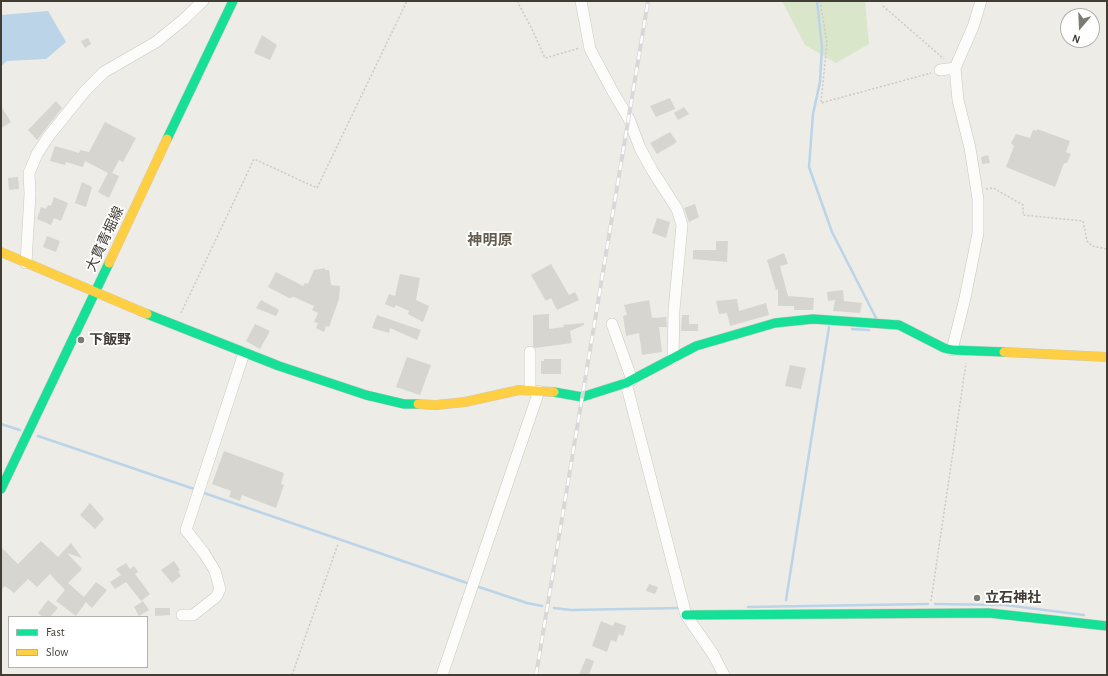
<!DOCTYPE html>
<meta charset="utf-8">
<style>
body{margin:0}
#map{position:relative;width:1108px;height:676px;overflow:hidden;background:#edece7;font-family:"Alegreya Sans",sans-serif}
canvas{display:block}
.frame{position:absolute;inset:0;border:2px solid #413d35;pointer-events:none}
.legend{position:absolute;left:8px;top:616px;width:140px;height:52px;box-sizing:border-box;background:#fff;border:1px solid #b3b1ae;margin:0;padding:5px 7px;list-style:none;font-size:12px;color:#413d35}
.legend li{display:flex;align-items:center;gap:8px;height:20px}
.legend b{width:20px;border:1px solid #b3b1ae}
.north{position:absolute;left:1060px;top:8px;width:40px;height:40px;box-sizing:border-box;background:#fff;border:1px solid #b3b1ae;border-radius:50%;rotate:199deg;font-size:11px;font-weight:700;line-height:16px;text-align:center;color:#413d35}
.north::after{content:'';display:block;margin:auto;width:14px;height:18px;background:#7d7a73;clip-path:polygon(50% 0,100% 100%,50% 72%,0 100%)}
</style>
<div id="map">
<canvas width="1108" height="676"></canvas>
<div class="frame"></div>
<ul class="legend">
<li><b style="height:5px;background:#16e098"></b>Fast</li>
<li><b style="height:5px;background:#ffcf43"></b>Slow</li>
</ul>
<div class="north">N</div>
</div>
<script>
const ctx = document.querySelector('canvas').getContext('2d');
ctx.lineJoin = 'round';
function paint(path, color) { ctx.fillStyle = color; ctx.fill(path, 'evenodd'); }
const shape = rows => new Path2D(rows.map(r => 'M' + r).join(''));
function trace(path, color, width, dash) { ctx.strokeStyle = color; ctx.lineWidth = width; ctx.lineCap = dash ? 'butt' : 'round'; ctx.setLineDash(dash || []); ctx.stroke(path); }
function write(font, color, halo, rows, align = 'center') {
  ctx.font = font + ' "Alegreya Sans","Noto Sans JP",sans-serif'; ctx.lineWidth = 3.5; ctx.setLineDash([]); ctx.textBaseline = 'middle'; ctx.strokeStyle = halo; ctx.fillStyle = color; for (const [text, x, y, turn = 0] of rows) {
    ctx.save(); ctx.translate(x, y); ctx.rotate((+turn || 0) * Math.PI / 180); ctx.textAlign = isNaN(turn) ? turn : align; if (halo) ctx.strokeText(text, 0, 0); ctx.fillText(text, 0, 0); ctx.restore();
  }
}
paint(shape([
 [782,1,865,1,869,44,836,63,805,45]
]), '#d9e6c9');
paint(shape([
 [48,11,66,42,46,59,7,61,1,66,1,15]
]), '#bbd4e8');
trace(shape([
 [817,1,822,47,820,82,813,114,809,167,832,232,876,318],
 [852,329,869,330],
 [1,424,20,430],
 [38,436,194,489],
 [204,493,467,583],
 [476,586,527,603,542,606],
 [786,600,829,327],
 [935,604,1005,605,1084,615],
 [748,607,928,604],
 [554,608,571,610,680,608]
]), '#bbd4e8', 2.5);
paint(shape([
 [262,35,277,45,270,60,254,53],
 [88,38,91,44,85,48,81,41],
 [670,98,675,109,656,117,650,106],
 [56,101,62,108,37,140,28,130],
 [1,106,11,122,1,128],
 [684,107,689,114,678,120,674,113],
 [105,122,136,138,123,162,119,160,112,173,119,176,109,198,98,192,108,173,85,161,83,167,66,162,65,165,50,161,55,146,79,153,80,150,89,152],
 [1037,129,1070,141,1066,152,1071,154,1067,163,1064,163,1055,187,1006,167,1014,146,1011,143,1016,134,1030,138,1033,130,1037,131],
 [670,132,677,142,657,154,650,143],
 [988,155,990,163,982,164,981,157],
 [18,177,19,189,9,190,8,178],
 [82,182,92,187,86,207,75,203],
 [54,197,68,203,61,221,54,218,51,225,37,219,41,207,46,209,48,205,51,206],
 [695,204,699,217,689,222,684,208],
 [657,218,670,222,666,238,652,233],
 [47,236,60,241,56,252,43,247],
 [716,241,728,241,727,262,693,259,693,250,716,250],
 [784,253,788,264,780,266,788,296,814,298,813,310,794,310,794,306,778,306,778,289,776,290,767,260],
 [551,264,569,295,575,292,579,300,557,310,551,298,546,301,531,275],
 [325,268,325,270,329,270,331,285,340,286,339,299,329,327,326,326,324,332,316,328,318,323,314,322,318,313,312,310,314,306,294,297,289,298,268,287,276,272,303,286,305,283,308,284,314,270],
 [400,274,420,278,416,300,429,306,423,322,408,314,409,311,396,305,394,308,385,304,389,294,395,296],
 [843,290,844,301,862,303,860,313,833,311,835,300,828,301,827,292],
 [737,299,739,311,766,303,769,315,730,326,727,313,719,314,716,301],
 [261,300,279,310,276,316,256,308],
 [649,300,652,318,666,317,667,327,659,327,662,352,642,355,639,333,626,336,623,316,627,315,624,305],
 [549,314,549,329,564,327,563,325,584,323,584,325,570,331,572,343,535,348,533,346,533,315],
 [377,315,421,330,417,340,390,328,389,333,372,328],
 [682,315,689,315,689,324,698,324,698,331,681,331],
 [255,324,270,331,260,349,246,341],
 [407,357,431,365,420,395,396,387],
 [544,359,561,359,561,374,541,374,541,361,544,361],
 [790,365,806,368,801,389,785,386],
 [224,451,284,473,281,484,284,485,276,508,242,495,240,501,229,497,231,491,212,484],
 [90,503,104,519,95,529,80,515],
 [41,541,58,557,71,543,82,558,67,553,82,569,68,583,84,597,96,582,107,590,92,608,86,602,76,616,56,601,65,590,50,574,37,587,28,579,14,593,5,586,1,590,1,547,18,564],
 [174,561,180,570,178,571,181,576,172,583,161,570],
 [126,563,130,569,134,566,138,572,135,574,150,594,141,601,126,582,115,589,110,582,121,575,116,569],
 [649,584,658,587,655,594,646,591],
 [48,600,58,608,50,617,43,617,38,613],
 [143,601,149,610,139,616,134,607],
 [155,608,170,608,170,615,155,616],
 [601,621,613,626,615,622,626,626,623,636,619,634,616,642,611,640,607,652,592,646],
 [586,658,594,661,589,675,579,675]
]), '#d6d5d0');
const street = shape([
 [581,1,590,49,613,92,629,119,640,148,652,170,677,209,682,225,674,310,673,358],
 [940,70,955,68],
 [26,263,30,194,29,173,37,154,48,137,85,91,104,72,156,42,183,20,203,1],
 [612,324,632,380],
 [952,350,965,298,978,233,978,199,970,148,958,100,955,68,973,27,981,1],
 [626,383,686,615,713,654,724,675],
 [530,390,530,352],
 [182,615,193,615,216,597,220,589,215,571,204,553,186,530,244,353],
 [442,675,539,391]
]);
const fast = shape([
 [167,139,233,1],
 [147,314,279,366,366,395,404,404,418,404],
 [554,392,582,397,626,383,696,346,775,323,813,319,899,325,944,348,952,350,1004,352],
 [1,489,109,263],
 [686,615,989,613,1107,626]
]);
const slow = shape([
 [1,252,147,314],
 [109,263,167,139],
 [1004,352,1107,357],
 [418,404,436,405,465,402,519,390,554,392]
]);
trace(street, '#c9c8c3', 12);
trace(fast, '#ccc9be', 10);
trace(slow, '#ccc9be', 10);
trace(shape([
 [517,1,531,27,545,58,580,48],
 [820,1,827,42,821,103,931,73],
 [883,6,944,59],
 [986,189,993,188,1023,205,1023,215,1083,221,1087,241,1092,246,1107,249],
 [181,313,254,159,317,188,407,1],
 [931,601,966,363],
 [292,675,338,544]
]), '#cccac6', 1.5, [2, 2]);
trace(street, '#fcfcfb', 11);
trace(fast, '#16e098', 9);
trace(slow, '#ffcf43', 9);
const rail = shape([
 [536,675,648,1]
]);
trace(rail, '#d8d8d7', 4);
trace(rail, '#fff', 2.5, [8]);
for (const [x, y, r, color] of [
 [81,340,4,"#7d7a73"],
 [977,598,4,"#7d7a73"]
]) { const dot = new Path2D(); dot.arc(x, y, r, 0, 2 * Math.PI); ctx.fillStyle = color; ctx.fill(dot); trace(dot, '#fff', 1.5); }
write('14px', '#413d35', '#fff', [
 ["大貫青堀線",105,239,-65]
]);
write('bold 14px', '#413d35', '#fff', [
 ["下飯野",89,340],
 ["立石神社",985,598]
], 'left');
write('bold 15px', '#635b4d', '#fff', [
 ["神明原",490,240]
]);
</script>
